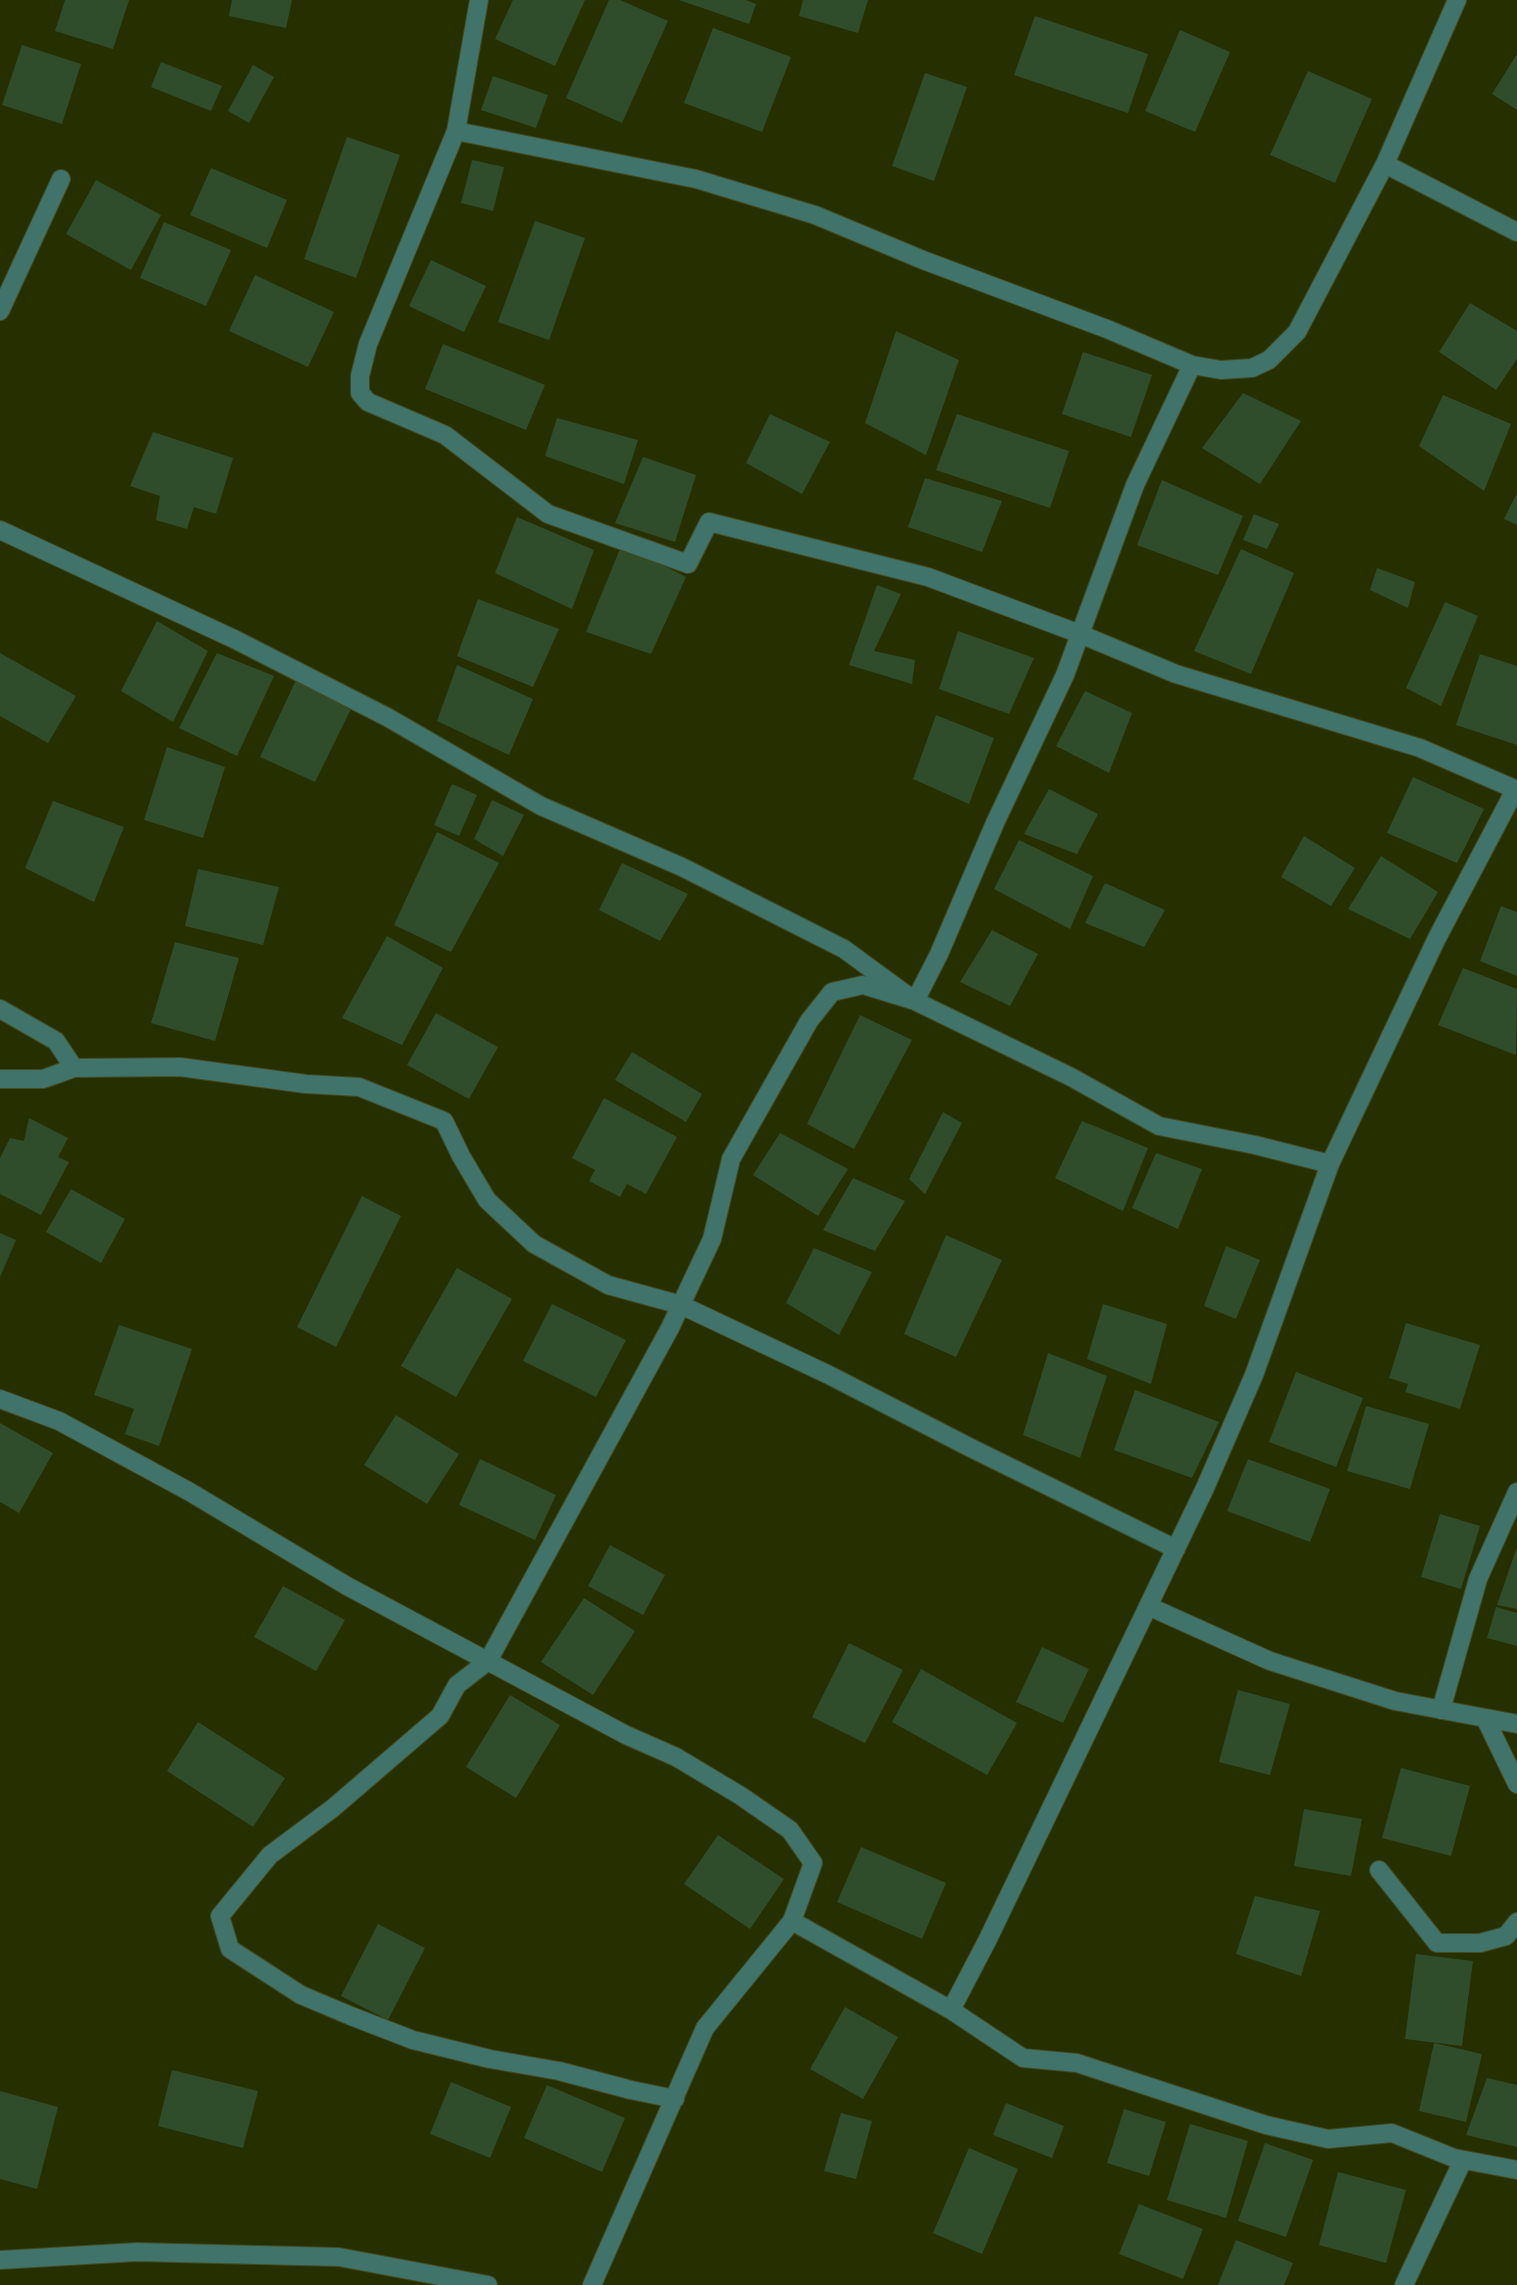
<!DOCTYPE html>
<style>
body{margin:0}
canvas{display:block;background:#262f00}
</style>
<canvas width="1517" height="2285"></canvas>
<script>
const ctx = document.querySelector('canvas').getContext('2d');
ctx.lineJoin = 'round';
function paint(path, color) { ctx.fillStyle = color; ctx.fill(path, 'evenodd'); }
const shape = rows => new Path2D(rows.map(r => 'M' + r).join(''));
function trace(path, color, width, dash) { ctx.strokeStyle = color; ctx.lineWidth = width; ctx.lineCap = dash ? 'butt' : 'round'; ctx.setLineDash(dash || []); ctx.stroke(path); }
paint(shape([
 [65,0,129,0,113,49,55,31],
 [232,0,292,0,286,28,229,16],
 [513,0,585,0,555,66,495,39],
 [609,0,620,0,668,21,622,123,566,98],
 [679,0,746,0,756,4,749,24],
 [803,0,868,0,858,33,799,16],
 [1035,16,1148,54,1128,113,1014,75],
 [713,28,791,57,762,132,684,103],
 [1180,30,1230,52,1195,132,1145,111],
 [22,45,81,64,62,124,2,105],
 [1517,54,1517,110,1492,94],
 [161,62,222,86,211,111,151,87],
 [253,65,274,77,249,123,228,111],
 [1308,71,1372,99,1335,183,1270,155],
 [925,73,967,87,934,181,892,166],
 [493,76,548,95,536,128,481,110],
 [347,137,400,155,356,278,304,259],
 [472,160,504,167,493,211,461,203],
 [211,168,287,200,267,248,190,215],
 [96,180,161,215,131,270,66,234],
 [535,221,585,238,549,340,498,322],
 [164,222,231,250,206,306,140,278],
 [431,260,486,286,464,332,409,306],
 [255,275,334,312,308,367,229,331],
 [1470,303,1517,331,1517,359,1496,390,1439,352],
 [896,331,959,360,926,455,865,423],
 [443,344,545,385,526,430,425,389],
 [1083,352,1152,375,1131,437,1062,414],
 [1243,393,1301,421,1260,484,1202,448],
 [1443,395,1511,424,1484,491,1419,446],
 [770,414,830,442,802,494,746,463],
 [957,414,1069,451,1050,508,936,470],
 [557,418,638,440,624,484,545,456],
 [153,432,233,458,216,514,194,507,187,529,156,520,160,496,130,486],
 [643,457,696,475,675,542,615,523],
 [925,478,1002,501,982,552,908,527],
 [1162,480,1243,516,1218,575,1137,545],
 [1517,493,1517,525,1504,519],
 [1254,514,1279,524,1267,549,1243,540],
 [517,517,594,550,572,609,495,573],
 [622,544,686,577,651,654,586,632],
 [1241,549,1294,573,1251,674,1194,651],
 [1377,568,1415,582,1408,608,1370,590],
 [877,585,901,594,874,651,915,660,912,684,849,665],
 [478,599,559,629,533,687,457,656],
 [1445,602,1478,616,1441,706,1406,688],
 [157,621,208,651,173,722,121,691],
 [958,631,1034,658,1009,714,939,689],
 [0,653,76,696,48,743,0,716],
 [217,653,274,676,237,756,179,728],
 [1480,654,1517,666,1517,745,1456,725],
 [457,665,533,699,509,755,437,721],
 [296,680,351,709,315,782,260,757],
 [1085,691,1132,713,1109,773,1056,746],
 [936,715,994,738,969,804,913,779],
 [167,747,225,767,203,838,144,820],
 [1413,777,1484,809,1457,863,1387,833],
 [452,784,477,795,459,836,434,825],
 [1049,789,1098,814,1077,854,1024,834],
 [492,800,524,815,503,856,474,839],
 [53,801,124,827,94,902,25,868],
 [437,832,499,863,451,952,394,925],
 [1304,836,1355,868,1331,906,1281,877],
 [1019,840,1093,876,1070,929,994,889],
 [1381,856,1438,892,1410,939,1348,909],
 [622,863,688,894,660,941,599,910],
 [198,869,279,887,263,945,185,926],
 [1105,883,1165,910,1144,947,1085,923],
 [1501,906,1517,912,1517,976,1480,961],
 [992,930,1038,954,1010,1006,960,982],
 [387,936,443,968,402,1045,342,1018],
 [175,942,239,958,215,1041,151,1023],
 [1463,968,1517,989,1516,1055,1438,1025],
 [436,1013,498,1047,469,1099,407,1065],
 [860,1015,912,1040,854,1149,807,1124],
 [632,1052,702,1094,686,1122,615,1080],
 [604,1098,677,1137,646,1194,627,1184,620,1197,589,1181,595,1170,572,1158],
 [943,1112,962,1123,925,1194,909,1179],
 [29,1118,68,1138,58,1157,69,1162,41,1215,0,1194,0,1158,10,1138,24,1141],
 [1082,1121,1148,1148,1123,1211,1055,1178],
 [780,1133,848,1169,818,1216,753,1175],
 [1156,1153,1202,1169,1178,1229,1132,1208],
 [853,1178,905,1201,875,1251,823,1230],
 [71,1189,125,1219,101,1263,46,1232],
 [362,1196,401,1216,336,1347,297,1327],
 [0,1233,16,1240,0,1277],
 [946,1235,1002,1260,956,1357,904,1334],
 [1226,1246,1260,1260,1236,1319,1204,1306],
 [814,1248,872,1272,839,1335,786,1303],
 [457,1268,512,1299,456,1397,401,1366],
 [552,1304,626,1340,596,1397,523,1361],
 [1103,1304,1167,1324,1151,1384,1087,1359],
 [1406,1323,1480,1345,1460,1409,1405,1392,1408,1384,1389,1378],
 [119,1325,192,1349,159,1446,125,1434,134,1409,94,1395],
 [1048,1353,1107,1376,1080,1458,1023,1435],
 [1296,1372,1363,1398,1336,1467,1269,1442],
 [1135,1390,1219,1422,1192,1478,1114,1450],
 [1366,1406,1429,1424,1410,1489,1347,1471],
 [396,1415,459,1454,427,1504,364,1465],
 [0,1423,53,1453,19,1513,0,1502],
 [480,1459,556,1495,535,1540,459,1505],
 [1248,1459,1330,1489,1310,1542,1227,1511],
 [1440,1514,1480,1526,1461,1589,1421,1577],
 [610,1545,665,1575,643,1615,588,1586],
 [1517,1547,1517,1609,1497,1605],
 [283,1586,345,1620,316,1671,254,1637],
 [584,1598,635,1631,593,1695,541,1662],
 [1496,1607,1517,1613,1517,1646,1487,1638],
 [849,1643,903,1670,865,1743,812,1717],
 [1042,1647,1089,1669,1063,1723,1016,1702],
 [921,1669,1017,1723,987,1775,892,1722],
 [1238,1690,1290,1704,1270,1775,1219,1762],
 [510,1695,560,1725,516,1798,466,1767],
 [198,1722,285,1778,253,1827,167,1771],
 [1401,1768,1470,1786,1451,1856,1382,1838],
 [1304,1809,1362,1819,1351,1876,1294,1866],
 [718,1835,784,1879,750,1929,684,1884],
 [861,1847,946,1883,922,1939,837,1902],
 [1255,1896,1320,1911,1301,1976,1236,1954],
 [378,1924,425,1948,388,2020,341,1996],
 [1416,1954,1473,1961,1462,2046,1405,2039],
 [845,2007,898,2037,863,2099,810,2069],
 [1434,2043,1482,2054,1466,2122,1419,2111],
 [172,2070,258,2091,243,2148,158,2126],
 [1487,2078,1517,2085,1517,2147,1466,2135],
 [451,2082,511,2107,490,2158,430,2134],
 [547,2085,625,2118,602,2172,524,2138],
 [0,2091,58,2107,37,2189,0,2179],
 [1006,2103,1064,2126,1052,2158,993,2135],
 [1124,2109,1166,2122,1149,2176,1107,2163],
 [841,2113,872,2121,856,2179,824,2171],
 [1190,2124,1248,2141,1226,2218,1167,2200],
 [1265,2143,1313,2160,1286,2237,1238,2221],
 [969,2148,1018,2169,982,2254,933,2233],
 [1338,2172,1406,2190,1386,2263,1319,2245],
 [1139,2204,1203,2229,1183,2279,1119,2254],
 [1236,2240,1293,2263,1284,2285,1218,2285]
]), '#2f4d2a');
const minor = shape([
 [479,0,456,131,368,344,360,376,360,393,368,402,445,435,548,514,688,564,709,522,928,577,1080,634,1176,674,1420,748,1517,790],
 [456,131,696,179,815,215,923,260,1107,329,1192,365,1221,370,1252,368,1269,360,1297,332,1385,164,1457,0],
 [1385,164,1517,232],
 [0,311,61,179],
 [0,530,234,639,387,717,541,806,682,867,844,949,915,1001,1071,1077,1159,1126,1255,1145,1330,1164],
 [0,1009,56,1041,74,1068,180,1067,306,1084,359,1087,444,1121,461,1156,487,1200,534,1244,608,1285,681,1305,829,1375,971,1448,1176,1549],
 [0,1079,43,1079,74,1068],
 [0,1399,59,1421,190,1492,347,1586,626,1735,676,1757,741,1796,790,1830,813,1863,792,1921,705,2028,592,2285],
 [1148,1606,1270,1661,1395,1701,1517,1724],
 [1441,1710,1478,1579,1517,1492],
 [1485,1718,1517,1784],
 [1379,1870,1437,1943,1480,1943,1506,1936,1517,1922],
 [792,1921,951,2010,988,1939,1205,1488,1254,1375,1330,1164,1437,938,1515,790],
 [951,2010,1023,2058,1077,2063,1266,2125,1328,2139,1392,2133,1454,2158,1517,2170],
 [675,2099,631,2090,559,2071,490,2059,413,2040,351,2016,301,1995,230,1949,220,1916,270,1855,333,1808,440,1716,457,1685,488,1661,670,1328,712,1239,731,1159,809,1021,832,992,863,985,915,1001,939,954,995,823,1065,675,1135,485,1192,365],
 [0,2260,137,2252,339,2257,488,2285],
 [1404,2285,1463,2160]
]);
trace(minor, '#424b1f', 20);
trace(minor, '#40746a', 18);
</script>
